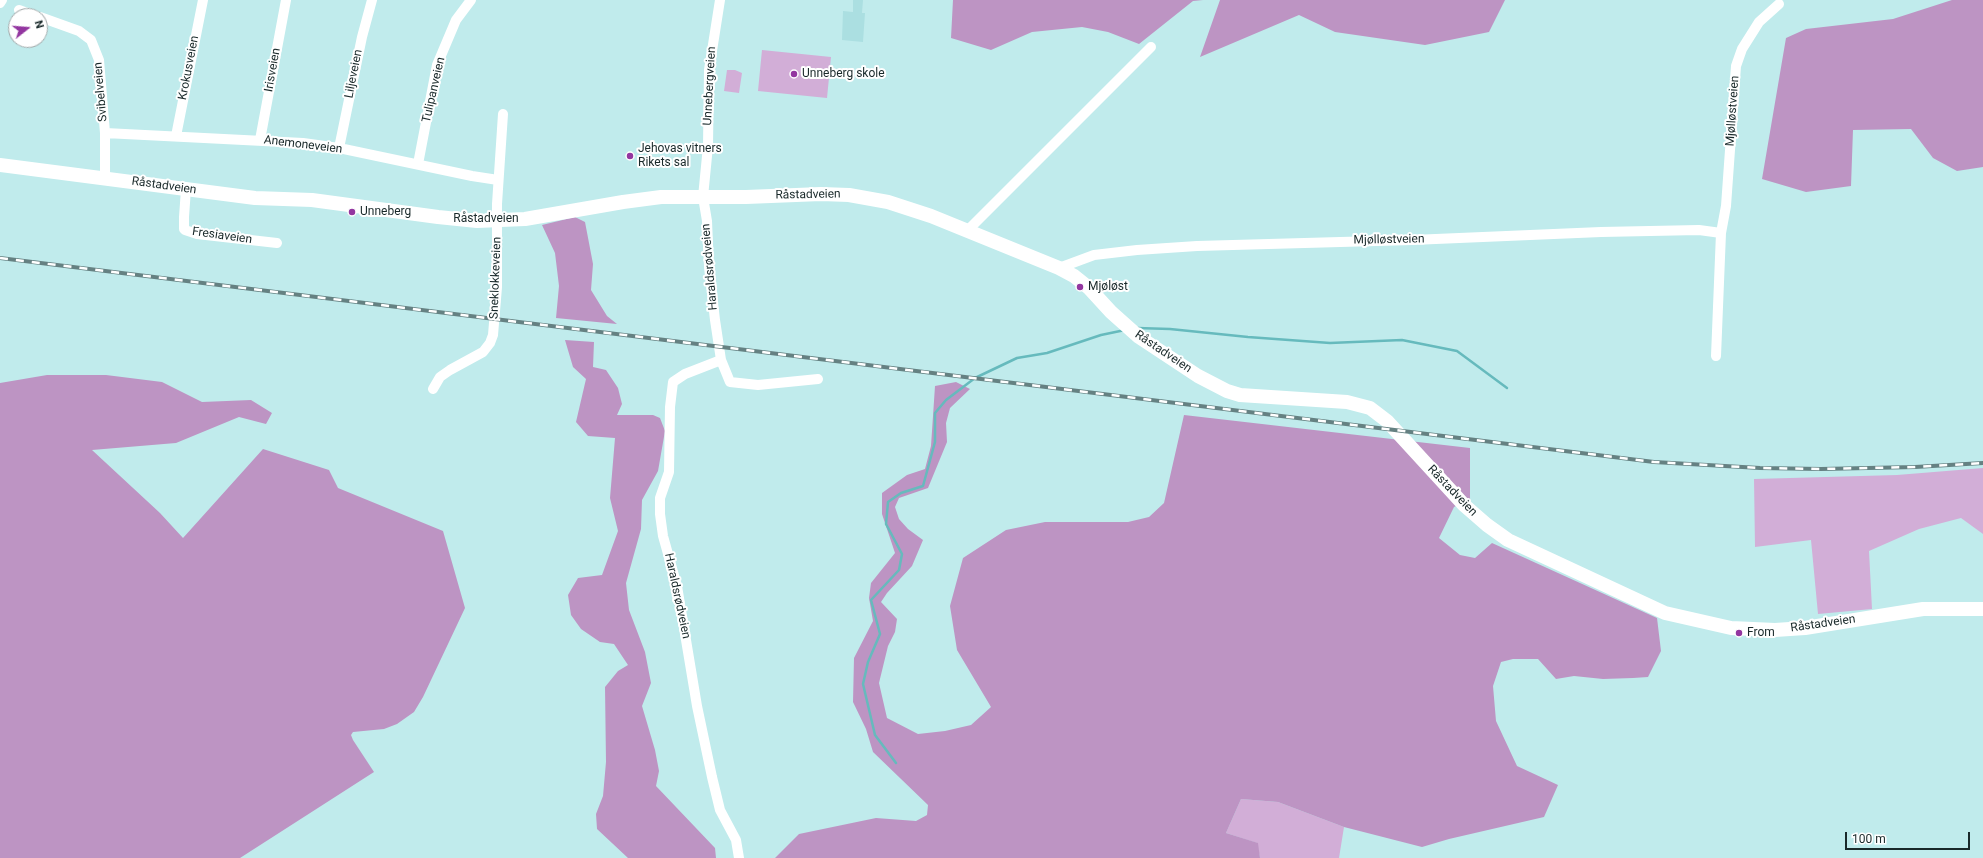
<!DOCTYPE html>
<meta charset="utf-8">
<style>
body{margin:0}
#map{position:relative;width:1983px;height:858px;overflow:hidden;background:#c0ebec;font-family:Roboto,sans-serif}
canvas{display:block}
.north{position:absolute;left:8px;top:8px;width:40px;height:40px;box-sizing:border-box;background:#fff;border:1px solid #a3a9aa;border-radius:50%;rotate:73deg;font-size:11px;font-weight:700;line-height:16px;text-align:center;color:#19292a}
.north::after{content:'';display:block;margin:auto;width:14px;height:18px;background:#9336a0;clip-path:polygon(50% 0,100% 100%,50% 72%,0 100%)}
.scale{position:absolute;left:1845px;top:832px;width:125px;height:18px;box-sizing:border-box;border:2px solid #19292a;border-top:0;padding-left:5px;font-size:12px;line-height:14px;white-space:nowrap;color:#19292a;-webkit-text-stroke:3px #fff;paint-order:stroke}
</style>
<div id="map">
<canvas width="1983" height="858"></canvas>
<div class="north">N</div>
<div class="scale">100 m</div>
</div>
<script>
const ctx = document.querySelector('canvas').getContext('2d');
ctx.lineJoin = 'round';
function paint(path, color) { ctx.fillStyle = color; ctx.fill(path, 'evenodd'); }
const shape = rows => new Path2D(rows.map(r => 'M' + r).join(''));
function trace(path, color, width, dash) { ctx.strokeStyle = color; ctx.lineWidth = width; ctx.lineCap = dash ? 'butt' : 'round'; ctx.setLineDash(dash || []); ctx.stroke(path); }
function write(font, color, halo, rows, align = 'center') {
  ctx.font = font + ' Roboto,sans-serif'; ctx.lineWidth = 4; ctx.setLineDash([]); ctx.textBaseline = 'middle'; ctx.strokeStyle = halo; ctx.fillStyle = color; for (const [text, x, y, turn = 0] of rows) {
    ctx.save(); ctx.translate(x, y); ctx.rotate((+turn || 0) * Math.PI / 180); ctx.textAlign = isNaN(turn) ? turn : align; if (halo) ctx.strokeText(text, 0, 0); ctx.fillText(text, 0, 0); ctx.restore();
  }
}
paint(shape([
 [853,0,863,0,862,13,865,13,863,42,842,40,843,11,853,12]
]), '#abdfe1');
paint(shape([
 [762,50,831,57,827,98,758,91],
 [727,70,735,70,742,73,739,93,724,91],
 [1983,468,1983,593,1983,534,1961,518,1919,529,1869,551,1872,609,1818,614,1811,540,1755,547,1754,479,1897,475],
 [1241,799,1278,802,1344,827,1339,858,1260,858,1257,843,1226,833]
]), '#d2aed7');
paint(shape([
 [953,0,1203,0,1193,1,1139,44,1108,32,1082,27,1032,32,991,50,951,38],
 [1220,0,1505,0,1489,32,1425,45,1335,32,1299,15,1200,57],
 [1952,0,1983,0,1983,167,1957,171,1933,158,1911,129,1853,130,1851,186,1806,192,1762,179,1786,38,1806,29,1893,19],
 [575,217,585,222,593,264,591,290,607,316,617,324,556,318,559,286,555,253,542,225],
 [565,340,594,342,593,367,606,370,618,388,622,404,617,415,653,415,660,418,665,431,658,471,642,500,641,529,626,583,629,610,645,652,651,683,642,706,655,750,659,771,656,786,715,848,716,858,628,858,597,829,596,814,603,796,606,762,605,687,618,671,628,665,614,644,600,642,581,629,571,615,568,595,578,578,602,575,618,531,610,498,615,438,588,436,576,422,586,379,573,367],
 [47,375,106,375,162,382,202,402,251,400,272,413,266,424,239,417,176,443,92,450,160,513,183,538,263,449,329,470,338,488,443,531,465,608,423,697,414,712,397,724,384,729,353,732,351,735,353,740,374,772,240,858,0,858,0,383],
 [956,382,970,389,950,408,946,423,947,442,928,488,899,498,895,507,899,519,908,529,923,540,912,566,887,593,881,602,897,619,895,632,888,646,879,683,887,718,918,734,945,731,971,725,991,707,957,650,950,606,963,558,1006,530,1045,522,1128,522,1149,517,1164,503,1184,415,1470,448,1470,499,1454,507,1439,538,1460,555,1475,558,1492,543,1657,618,1661,651,1648,677,1633,678,1603,679,1574,676,1556,679,1538,659,1513,659,1501,662,1493,686,1496,721,1517,766,1558,785,1544,817,1449,839,1422,847,1344,827,1278,802,1241,799,1226,833,1258,843,1260,858,775,858,799,834,876,818,916,821,927,815,928,805,873,752,866,729,853,702,854,658,873,621,869,598,871,583,895,553,882,514,882,493,907,475,925,469,931,446,935,386]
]), '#bd94c3');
trace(shape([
 [1137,328,1170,329,1248,337,1330,343,1402,340,1457,351,1507,388],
 [896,763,875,735,863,684,868,662,880,634,871,600,899,570,902,554,886,524,888,502,901,493,923,486,935,442,935,413,946,400,975,378,1017,358,1047,353,1101,335,1125,330]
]), '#66babd', 2.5);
trace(shape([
 [720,0,709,70,708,146,703,197,707,221,709,267,715,320,721,360,685,374,673,382,670,407,669,472,660,498,660,514,663,536,677,586,697,706,712,777,720,810,736,840,739,858],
 [0,3,2,0],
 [19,10,36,16],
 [40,17,79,31,91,40,99,60,105,133,105,178],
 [105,133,303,143,339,148,472,176,498,180],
 [176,136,203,0],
 [260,140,286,0],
 [339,148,362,37,372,0],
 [418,164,437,65,456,20,471,0],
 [186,189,184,217,184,229,185,230,197,234,277,243],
 [967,231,1151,47],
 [1059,268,1094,255,1137,250,1197,246,1412,240,1601,232,1699,230,1721,233],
 [1716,356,1721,233,1726,206,1736,66,1742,49,1759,22,1779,4],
 [721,360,730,382,758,385,818,379],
 [433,389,440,377,450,370,483,352,490,343,493,335,497,287,497,204,503,114]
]), '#fff', 10);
trace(shape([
 [0,165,255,198,312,200,438,217,477,221,525,219,623,202,661,197,746,197,821,194,849,195,888,202,931,216,1059,268,1074,276,1089,288,1111,312,1139,337,1198,376,1227,391,1240,395,1347,402,1370,408,1387,421,1464,505,1487,525,1508,540,1665,613,1731,628,1775,630,1805,628,1923,609,1983,609]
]), '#fff', 14);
const rail = shape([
 [0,258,1654,462,1760,468,1821,469,1915,467,1983,463]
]);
trace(rail, '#658182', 4);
trace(rail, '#fff', 2.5, [8]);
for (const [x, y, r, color] of [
 [794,74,4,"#9336a0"],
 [630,156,4,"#9336a0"],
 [352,212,4,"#9336a0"],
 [1080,287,4,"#9336a0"],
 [1739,633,4,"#9336a0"]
]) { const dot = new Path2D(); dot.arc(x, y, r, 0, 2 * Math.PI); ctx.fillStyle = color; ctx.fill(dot); trace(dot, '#fff', 1.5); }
write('12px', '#19292a', '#fff', [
 ["Krokusveien",189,68,-79],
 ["Irisveien",273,70,-80],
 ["Liljeveien",354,74,-79],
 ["Unnebergveien",710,86,-87],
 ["Tulipanveien",434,90,-77],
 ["Svibelveien",101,92,-95],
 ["Mjølløstveien",1733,111,-86],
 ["Anemoneveien",303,145,7],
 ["Råstadveien",164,186,8],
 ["Råstadveien",808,195,-1],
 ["Råstadveien",486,219],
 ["Fresiaveien",222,236,8],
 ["Mjølløstveien",1389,240,-1],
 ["Haraldsrødveien",710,267,-95],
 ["Sneklokkeveien",496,278,-88],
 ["Råstadveien",1163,352,34],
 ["Råstadveien",1452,491,46],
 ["Haraldsrødveien",677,596,78],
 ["Råstadveien",1823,624,-8]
]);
write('12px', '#19292a', '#fff', [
 ["Unneberg skole",802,74],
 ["Jehovas vitners",638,149],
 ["Rikets sal",638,163],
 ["Unneberg",360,212],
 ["Mjøløst",1088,287],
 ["From",1747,633]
], 'left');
</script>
